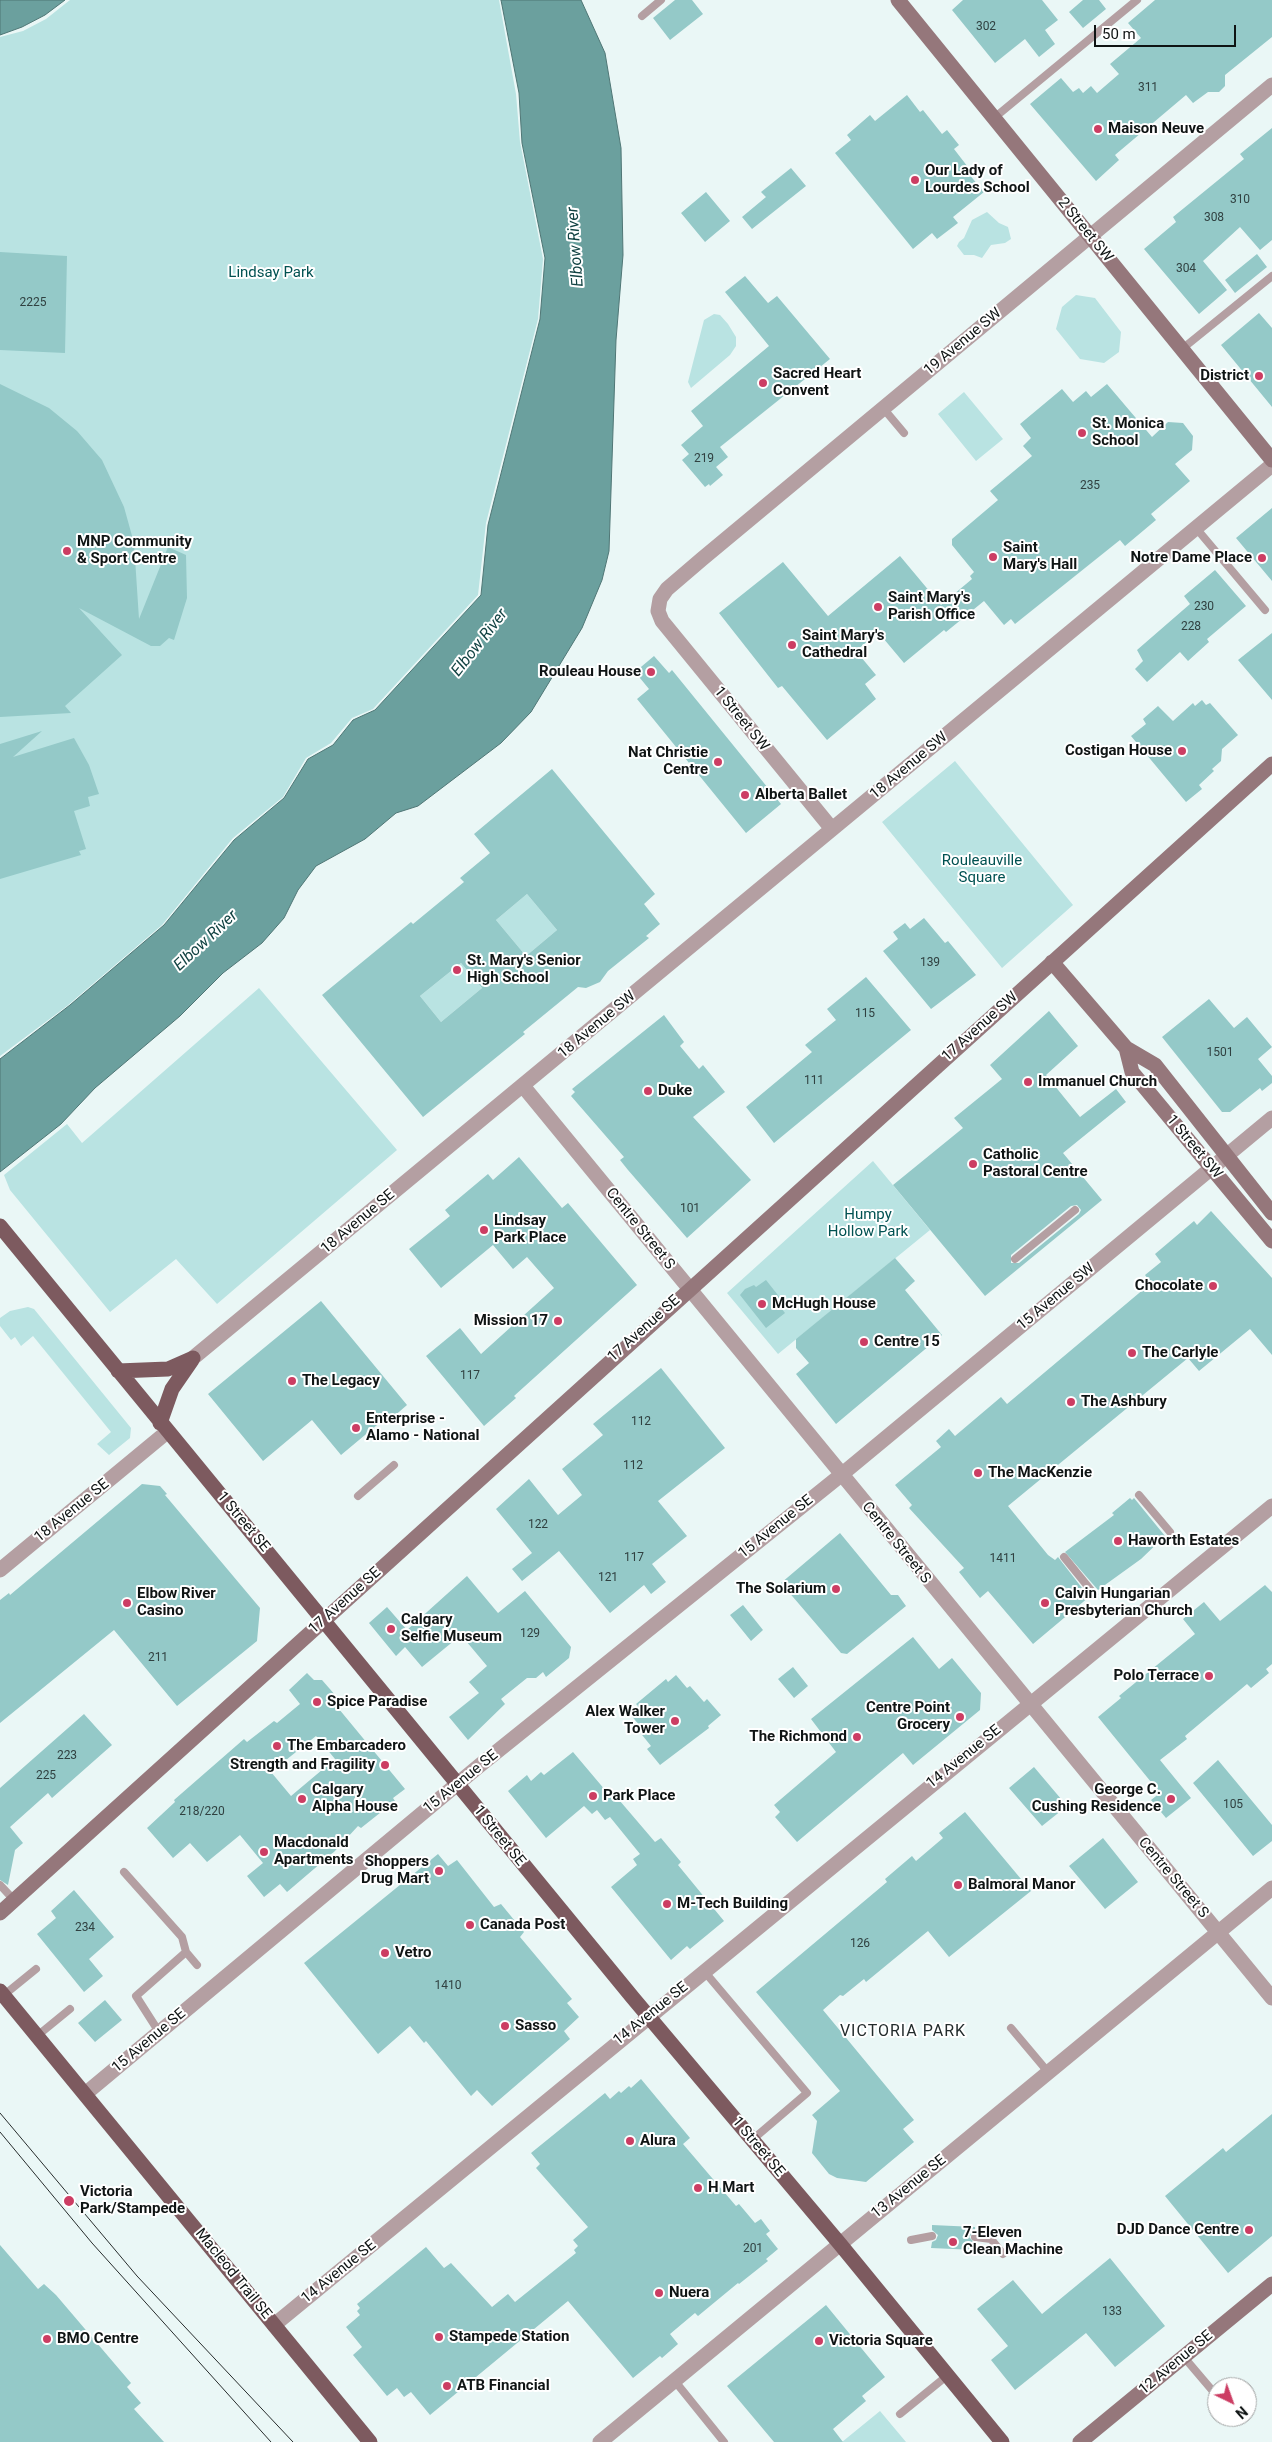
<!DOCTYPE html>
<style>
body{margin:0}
#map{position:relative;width:1272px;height:2442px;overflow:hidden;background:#eaf7f6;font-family:Roboto,sans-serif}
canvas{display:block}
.north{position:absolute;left:1207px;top:2377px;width:50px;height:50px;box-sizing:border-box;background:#fff;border:1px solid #9fa1a1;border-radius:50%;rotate:138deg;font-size:14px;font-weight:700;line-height:20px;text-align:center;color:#0f1414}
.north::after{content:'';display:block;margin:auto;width:18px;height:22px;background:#cc3d63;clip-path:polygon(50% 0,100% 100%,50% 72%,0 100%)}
.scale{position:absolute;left:1094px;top:25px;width:142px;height:22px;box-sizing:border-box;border:2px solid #0f1414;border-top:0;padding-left:6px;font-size:15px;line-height:18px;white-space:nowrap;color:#0f1414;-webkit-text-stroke:4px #fff;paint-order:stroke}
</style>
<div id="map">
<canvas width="1272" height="2442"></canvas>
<div class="north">N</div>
<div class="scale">50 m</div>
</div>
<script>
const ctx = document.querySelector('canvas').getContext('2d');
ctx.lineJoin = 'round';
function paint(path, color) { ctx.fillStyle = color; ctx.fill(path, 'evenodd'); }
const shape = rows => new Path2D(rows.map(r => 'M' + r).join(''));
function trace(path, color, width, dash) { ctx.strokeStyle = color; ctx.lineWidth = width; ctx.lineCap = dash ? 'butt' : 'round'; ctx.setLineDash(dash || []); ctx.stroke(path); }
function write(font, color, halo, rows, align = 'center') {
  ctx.font = font + ' Roboto,sans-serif'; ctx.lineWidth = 4; ctx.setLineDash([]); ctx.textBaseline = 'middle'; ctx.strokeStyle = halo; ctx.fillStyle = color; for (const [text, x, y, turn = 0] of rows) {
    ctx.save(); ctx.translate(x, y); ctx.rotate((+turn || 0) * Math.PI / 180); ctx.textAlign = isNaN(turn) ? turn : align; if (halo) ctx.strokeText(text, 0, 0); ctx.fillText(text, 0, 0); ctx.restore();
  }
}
paint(shape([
 [70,0,499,0,516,94,520,142,543,259,538,319,486,523,478,595,373,709,352,718,331,743,306,758,283,797,233,838,162,925,67,1006,0,1056,0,37,23,31,46,19],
 [987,212,999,223,1008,227,1011,239,1005,243,991,245,982,258,974,255,964,255,957,246,959,242,964,238,972,220],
 [1076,295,1095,298,1121,332,1119,352,1104,363,1080,359,1056,329,1062,307],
 [714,314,720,315,728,324,736,337,736,346,730,355,691,388,688,382,704,320],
 [964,392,1003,439,976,461,938,414],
 [955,761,1073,905,1002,968,882,822],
 [527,894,557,930,526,956,496,920],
 [461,963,482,988,441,1022,420,996],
 [259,988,397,1150,217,1304,176,1259,110,1312,10,1190,4,1175,67,1124,82,1143],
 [873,1161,930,1230,778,1354,727,1293],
 [28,1307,34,1309,131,1428,130,1438,109,1455,97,1444,111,1432,33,1336,21,1346,15,1337,11,1340,0,1326,0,1318,10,1311],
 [880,2411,906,2442,842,2442]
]), '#b9e3e2');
const water = shape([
 [0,0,65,0,45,15,22,27,0,35,0,0],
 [501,0,581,0,605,53,621,148,623,255,616,340,609,551,602,580,582,628,531,712,501,743,418,806,396,813,365,839,316,866,298,890,284,918,262,943,223,973,180,1016,95,1088,61,1124,0,1172,0,1059,70,1005,164,925,234,840,284,798,308,759,333,745,353,720,375,710,481,595,488,525,540,319,545,258,522,143,519,93,501,0]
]);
paint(water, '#6ba09e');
trace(water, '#4f7675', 1);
paint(shape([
 [675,0,692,0,703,14,670,40,653,18],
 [963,0,1042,0,1058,20,1045,30,1055,44,1039,57,1025,39,995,63,952,10],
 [1083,0,1099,0,1106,9,1083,28,1069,12],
 [1155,0,1272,0,1272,37,1225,75,1225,86,1219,92,1208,92,1193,103,1186,95,1115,155,1119,160,1096,181,1030,104,1061,78,1073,92,1079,88,1083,93,1091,86,1097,93,1119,74,1110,64,1141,38,1128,23],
 [907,95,920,112,923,110,942,134,947,130,959,145,954,149,971,171,968,173,984,192,953,217,958,223,937,239,932,233,913,249,835,153,851,140,847,135,870,115,875,121],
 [1272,128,1272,240,1260,250,1240,227,1203,261,1227,290,1199,314,1144,249,1176,222,1173,217,1244,159,1240,154],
 [791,168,806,186,752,229,742,217,766,197,761,192],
 [706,192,730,221,705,242,681,213],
 [0,252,67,256,65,353,0,350],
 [1257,254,1267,267,1235,293,1225,280],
 [745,276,768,303,777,296,830,359,720,447,728,457,716,467,723,475,710,486,709,484,705,487,682,460,689,454,681,445,703,426,691,411,769,346,725,292],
 [1259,313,1272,328,1272,407,1221,345],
 [0,384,49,408,77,431,102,460,124,507,134,543,139,619,168,547,186,555,187,598,174,640,169,638,160,646,151,646,79,608,122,655,65,706,71,713,0,717],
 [1107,384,1152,437,1168,422,1183,423,1193,436,1192,450,1175,464,1190,481,1151,514,1156,520,1125,546,1120,540,1015,624,1011,619,1004,625,984,601,946,632,944,630,904,663,878,632,856,651,876,675,865,684,876,699,827,740,782,686,778,688,719,613,783,562,828,616,900,556,941,605,972,579,970,576,974,572,952,545,952,539,998,500,990,491,1032,456,1023,446,1031,438,1020,424,1062,389,1073,402,1086,391,1091,397],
 [1272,508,1272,581,1236,538],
 [1215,570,1246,606,1207,639,1209,642,1188,661,1180,652,1147,682,1135,669,1143,661,1137,650,1190,604,1184,596],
 [1272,633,1272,700,1238,660],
 [654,656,669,673,672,670,781,804,746,833,637,699,649,689,635,672],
 [1202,700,1206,705,1210,703,1238,735,1222,749,1221,761,1212,769,1214,771,1199,785,1202,789,1186,802,1131,736,1146,724,1143,719,1158,706,1173,721,1193,703,1195,706],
 [42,731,13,757,74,738,89,765,99,794,88,797,90,806,74,811,86,849,79,851,81,855,0,879,0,744],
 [552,769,655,894,644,904,660,924,646,936,649,938,608,971,600,982,586,988,578,987,523,1032,525,1034,423,1117,322,995,411,922,413,924,464,882,460,878,490,853,474,834],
 [527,894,557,930,526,956,496,920],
 [461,963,482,988,441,1022,420,996],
 [924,918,945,943,948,941,976,975,931,1009,883,951,898,939,893,932,905,923,910,929],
 [866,977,911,1030,774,1143,746,1107,812,1052,805,1045,836,1020,827,1009],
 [1209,999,1234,1028,1247,1017,1272,1047,1258,1059,1272,1076,1272,1083,1262,1091,1260,1088,1230,1112,1222,1112,1162,1037],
 [1049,1011,1078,1046,1046,1075,1080,1117,1116,1089,1126,1102,1063,1153,1102,1200,985,1296,893,1185,963,1128,954,1118,1002,1079,990,1065],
 [1077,1205,1081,1210,1079,1214,1019,1263,1011,1263,1011,1255,1071,1206],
 [664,1015,684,1042,680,1046,699,1069,703,1065,725,1092,693,1117,751,1180,687,1238,628,1170,620,1160,624,1157,571,1096,575,1092,572,1089],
 [519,1157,562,1208,568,1203,637,1285,514,1396,516,1398,484,1426,426,1356,460,1328,481,1354,554,1288,527,1257,513,1269,493,1245,441,1288,409,1249,450,1216,445,1210,488,1174,493,1180],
 [1211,1211,1272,1278,1272,1355,1250,1329,1199,1371,1188,1358,1008,1506,1048,1555,1055,1560,1058,1557,1089,1597,1033,1644,988,1591,980,1598,959,1572,964,1568,909,1508,912,1505,895,1485,941,1447,936,1441,949,1429,955,1436,1001,1397,1007,1404,1151,1283,1145,1275,1161,1262,1155,1254,1194,1221,1197,1225],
 [895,1258,915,1281,905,1290,942,1335,836,1424,796,1374,809,1363,796,1348,796,1339],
 [766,1280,781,1299,777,1303,785,1313,766,1328,740,1295,745,1289,754,1285,756,1287],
 [321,1301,407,1405,392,1418,389,1415,341,1455,312,1420,263,1461,208,1394],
 [661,1368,725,1448,658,1501,687,1536,652,1564,666,1582,651,1594,644,1585,610,1613,559,1551,522,1581,512,1569,532,1553,496,1509,529,1479,558,1515,582,1495,562,1469,603,1435,593,1424],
 [142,1484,160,1486,167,1494,165,1495,260,1608,257,1641,177,1706,114,1630,0,1723,0,1600,9,1593,10,1595],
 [1130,1498,1132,1500,1134,1498,1165,1536,1141,1559,1098,1590,1065,1552,1114,1515,1112,1513],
 [840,1533,891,1595,898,1595,906,1606,847,1654,841,1653,781,1583],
 [467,1576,498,1613,525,1591,571,1647,569,1658,546,1677,543,1672,536,1678,527,1678,501,1699,505,1704,468,1740,449,1717,479,1693,469,1682,487,1666,461,1635,422,1667,405,1647,396,1656,369,1623,387,1607,407,1630],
 [1265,1585,1272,1592,1272,1664,1266,1669,1269,1673,1251,1688,1247,1684,1185,1736,1187,1739,1160,1760,1191,1798,1166,1818,1151,1800,1160,1793,1098,1717,1121,1698,1119,1696,1195,1634,1183,1619,1204,1602,1220,1621],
 [743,1605,763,1630,751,1641,730,1615],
 [913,1637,939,1669,952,1658,981,1693,980,1710,913,1765,903,1753,797,1842,775,1817,780,1812,774,1805,836,1752,811,1719],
 [793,1667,808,1686,794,1698,778,1679],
 [307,1673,314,1680,322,1680,336,1696,338,1700,334,1703,405,1789,393,1798,395,1801,361,1828,358,1826,334,1852,320,1862,321,1863,287,1892,280,1884,264,1897,247,1876,263,1863,240,1835,207,1862,190,1843,173,1858,147,1828,175,1802,174,1800,244,1739,247,1742,274,1721,277,1723,300,1704,289,1690],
 [316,1736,335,1759,291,1796,271,1772],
 [676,1675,687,1688,690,1686,704,1702,707,1699,721,1715,708,1726,709,1728,660,1765,647,1749,651,1746,638,1730,641,1727,629,1713,638,1706,636,1704,666,1679,668,1682],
 [84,1714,112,1745,52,1798,48,1793,10,1827,23,1843,15,1850,8,1885,0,1880,0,1788],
 [573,1752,611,1797,614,1794,655,1842,661,1838,681,1862,678,1865,724,1921,690,1949,687,1946,671,1960,611,1887,637,1865,633,1859,640,1854,610,1817,605,1820,597,1810,592,1814,584,1806,546,1838,508,1791,527,1775,531,1781,541,1772,544,1775],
 [1218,1760,1272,1825,1272,1841,1253,1856,1193,1783],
 [1034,1767,1067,1806,1042,1826,1009,1788],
 [965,1812,1031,1891,949,1957,928,1931,866,1982,864,1979,843,1996,840,1995,823,2010,914,2120,903,2129,914,2142,866,2182,837,2178,829,2174,812,2153,817,2121,812,2115,840,2091,756,1992,887,1882,885,1879,912,1856,916,1861,943,1838,939,1833],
 [1103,1838,1138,1882,1105,1909,1069,1866],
 [438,1854,448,1866,457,1860,494,1907,501,1904,524,1932,520,1937,572,1999,567,2003,579,2017,564,2031,570,2039,492,2106,477,2090,471,2096,426,2041,424,2043,410,2026,378,2054,304,1963],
 [74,1890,114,1937,89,1959,103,1976,84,1992,37,1934,56,1918,51,1911],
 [105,2000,122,2020,95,2042,78,2023],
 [641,2079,690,2138,683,2144,736,2206,739,2204,755,2223,761,2219,770,2231,766,2234,778,2249,766,2259,768,2261,739,2284,738,2283,698,2316,695,2313,670,2334,678,2344,662,2358,660,2356,633,2378,568,2301,430,2415,411,2392,404,2397,397,2388,387,2396,353,2355,362,2347,346,2327,360,2315,357,2311,360,2308,357,2304,426,2247,444,2268,451,2263,492,2307,508,2294,515,2302,576,2253,574,2250,578,2246,573,2240,588,2227,536,2168,540,2164,531,2153,605,2093,610,2099,619,2091,621,2093,629,2086,631,2088],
 [1272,2114,1272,2236,1228,2273,1165,2196,1223,2148,1226,2152],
 [932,2225,975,2227,975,2231,969,2237,975,2243,975,2250,931,2248,932,2242,936,2240,938,2235,932,2230],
 [0,2245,38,2289,44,2284,56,2295,131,2383,127,2387,141,2403,134,2409,164,2442,0,2442],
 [1110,2258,1165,2326,1115,2367,1086,2333,1015,2390,991,2360,1008,2346,977,2309,1013,2280,1042,2314],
 [826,2305,885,2377,862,2396,866,2401,833,2429,843,2442,774,2442,727,2386]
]), '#94c9c8');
trace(shape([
 [642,16,661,0],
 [994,118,1137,0],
 [1182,349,1272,276],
 [883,408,904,433],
 [1196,528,1265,610],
 [1015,1259,1075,1210],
 [1139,1495,1170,1532],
 [358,1496,394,1465],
 [1064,1557,1094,1594],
 [124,1872,182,1937,186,1952,197,1965],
 [0,1885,14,1900],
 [704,1971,807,2093,752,2140],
 [4,1995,36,1969],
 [1011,2028,1048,2072],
 [159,2032,136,1996,186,1952],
 [37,2036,70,2009],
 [975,2237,991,2239,1003,2254],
 [911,2240,932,2236],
 [1183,2356,1217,2396],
 [674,2380,724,2442],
 [900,2414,948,2375]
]), '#b49fa2', 8);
trace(shape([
 [832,829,662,621,658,611,660,599,667,589,702,559,1272,85],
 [523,1086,1272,1998],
 [193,1358,1272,465],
 [0,1570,167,1432],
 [85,2094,479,1766,841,1475,1272,1118],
 [274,2325,1272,1506],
 [600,2442,1272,1888]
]), '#b49fa2', 15);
trace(shape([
 [898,0,1272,460],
 [1052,962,1126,1048,1155,1065,1272,1213],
 [1126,1048,1132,1072,1272,1241],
 [0,1913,1272,764],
 [1080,2442,1272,2284]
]), '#95777b', 15);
trace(shape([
 [0,1226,633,1998,840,2244,1002,2442],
 [118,1371,168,1369,193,1358],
 [160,1423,172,1389,192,1360],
 [0,1991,370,2442]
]), '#7d5a5f', 15);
trace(shape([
 [0,2113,137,2276,293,2442],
 [0,2132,92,2243,271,2442]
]), '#282d2d', 1);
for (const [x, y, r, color] of [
 [1098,129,5,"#cc3d63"],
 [915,180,5,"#cc3d63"],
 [1259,376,5,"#cc3d63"],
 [763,383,5,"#cc3d63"],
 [1082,433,5,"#cc3d63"],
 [67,551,5,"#cc3d63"],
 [993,557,5,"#cc3d63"],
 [1262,558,5,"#cc3d63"],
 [878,607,5,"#cc3d63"],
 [792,645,5,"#cc3d63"],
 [651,672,5,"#cc3d63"],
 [1182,751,5,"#cc3d63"],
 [718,762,5,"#cc3d63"],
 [745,795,5,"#cc3d63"],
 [457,970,5,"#cc3d63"],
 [1028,1082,5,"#cc3d63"],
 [648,1091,5,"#cc3d63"],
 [973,1164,5,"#cc3d63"],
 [484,1230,5,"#cc3d63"],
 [1213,1286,5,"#cc3d63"],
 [762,1304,5,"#cc3d63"],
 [558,1321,5,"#cc3d63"],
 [864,1342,5,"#cc3d63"],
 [1132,1353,5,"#cc3d63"],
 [292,1381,5,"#cc3d63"],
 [1071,1402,5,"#cc3d63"],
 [356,1428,5,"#cc3d63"],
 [978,1473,5,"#cc3d63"],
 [1118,1541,5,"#cc3d63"],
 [836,1589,5,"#cc3d63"],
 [127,1603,5,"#cc3d63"],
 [1045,1603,5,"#cc3d63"],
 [391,1629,5,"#cc3d63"],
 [1209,1676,5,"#cc3d63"],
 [317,1702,5,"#cc3d63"],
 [960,1717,5,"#cc3d63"],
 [675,1721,5,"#cc3d63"],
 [857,1737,5,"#cc3d63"],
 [277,1746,5,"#cc3d63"],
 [385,1765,5,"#cc3d63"],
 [593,1796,5,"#cc3d63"],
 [302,1799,5,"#cc3d63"],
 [1171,1799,5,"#cc3d63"],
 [264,1852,5,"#cc3d63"],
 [439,1871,5,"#cc3d63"],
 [958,1885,5,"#cc3d63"],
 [667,1904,5,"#cc3d63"],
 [470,1925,5,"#cc3d63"],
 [385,1953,5,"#cc3d63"],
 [505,2026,5,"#cc3d63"],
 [630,2141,5,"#cc3d63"],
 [698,2188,5,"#cc3d63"],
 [69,2201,6,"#cc3d63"],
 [1249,2230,5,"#cc3d63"],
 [953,2242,5,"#cc3d63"],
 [659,2293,5,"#cc3d63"],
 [439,2337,5,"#cc3d63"],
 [47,2339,5,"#cc3d63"],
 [819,2341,5,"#cc3d63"],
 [447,2386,5,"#cc3d63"]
]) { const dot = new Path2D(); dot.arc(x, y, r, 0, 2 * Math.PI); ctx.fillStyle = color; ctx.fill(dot); trace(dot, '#fff', 2); }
write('12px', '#304141', null, [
 ["302",986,27],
 ["311",1148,88],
 ["310",1240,200],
 ["308",1214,218],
 ["304",1186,269],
 ["2225",33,303],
 ["219",704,459],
 ["235",1090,486],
 ["230",1204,607],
 ["228",1191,627],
 ["139",930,963],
 ["115",865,1014],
 ["1501",1220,1053],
 ["111",814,1081],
 ["101",690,1209],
 ["117",470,1376],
 ["112",641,1422],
 ["112",633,1466],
 ["122",538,1525],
 ["117",634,1558],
 ["1411",1003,1559],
 ["121",608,1578],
 ["129",530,1634],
 ["211",158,1658],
 ["223",67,1756],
 ["225",46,1776],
 ["105",1233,1805],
 ["218/220",202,1812],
 ["234",85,1928],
 ["126",860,1944],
 ["1410",448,1986],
 ["201",753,2249],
 ["133",1112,2312]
]);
write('bold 15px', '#0f1414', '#fff', [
 ["Maison Neuve",1108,129],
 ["Our Lady of",925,171],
 ["Lourdes School",925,188],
 ["Sacred Heart",773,374],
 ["Convent",773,391],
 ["District",1249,376,"right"],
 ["St. Monica",1092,424],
 ["School",1092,441],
 ["MNP Community",77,542],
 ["& Sport Centre",77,559],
 ["Saint",1003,548],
 ["Mary's Hall",1003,565],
 ["Notre Dame Place",1252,558,"right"],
 ["Saint Mary's",888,598],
 ["Parish Office",888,615],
 ["Saint Mary's",802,636],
 ["Cathedral",802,653],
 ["Rouleau House",641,672,"right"],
 ["Costigan House",1172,751,"right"],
 ["Nat Christie",708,753,"right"],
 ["Centre",708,770,"right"],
 ["Alberta Ballet",755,795],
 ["St. Mary's Senior",467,961],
 ["High School",467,978],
 ["Immanuel Church",1038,1082],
 ["Duke",658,1091],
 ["Catholic",983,1155],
 ["Pastoral Centre",983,1172],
 ["Lindsay",494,1221],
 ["Park Place",494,1238],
 ["Chocolate",1203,1286,"right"],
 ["McHugh House",772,1304],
 ["Mission 17",548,1321,"right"],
 ["Centre 15",874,1342],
 ["The Carlyle",1142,1353],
 ["The Legacy",302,1381],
 ["The Ashbury",1081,1402],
 ["Enterprise -",366,1419],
 ["Alamo - National",366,1436],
 ["The MacKenzie",988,1473],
 ["Haworth Estates",1128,1541],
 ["The Solarium",826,1589,"right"],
 ["Elbow River",137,1594],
 ["Casino",137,1611],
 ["Calvin Hungarian",1055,1594],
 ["Presbyterian Church",1055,1611],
 ["Calgary",401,1620],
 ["Selfie Museum",401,1637],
 ["Polo Terrace",1199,1676,"right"],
 ["Spice Paradise",327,1702],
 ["Centre Point",950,1708,"right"],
 ["Grocery",950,1725,"right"],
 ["Alex Walker",665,1712,"right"],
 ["Tower",665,1729,"right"],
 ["The Richmond",847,1737,"right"],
 ["The Embarcadero",287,1746],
 ["Strength and Fragility",375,1765,"right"],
 ["Calgary",312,1790],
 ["Alpha House",312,1807],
 ["George C.",1161,1790,"right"],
 ["Cushing Residence",1161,1807,"right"],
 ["Park Place",603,1796],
 ["Macdonald",274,1843],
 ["Apartments",274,1860],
 ["Shoppers",429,1862,"right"],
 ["Drug Mart",429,1879,"right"],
 ["Balmoral Manor",968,1885],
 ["M-Tech Building",677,1904],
 ["Canada Post",480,1925],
 ["Vetro",395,1953],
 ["Sasso",515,2026],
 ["Alura",640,2141],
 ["H Mart",708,2188],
 ["Victoria",80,2192],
 ["Park/Stampede",80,2209],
 ["DJD Dance Centre",1239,2230,"right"],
 ["7-Eleven",963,2233],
 ["Clean Machine",963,2250],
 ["Nuera",669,2293],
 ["Stampede Station",449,2337],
 ["BMO Centre",57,2339],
 ["Victoria Square",829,2341],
 ["ATB Financial",457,2386]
], 'left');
write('15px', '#0f1414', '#fff', [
 ["2 Street SW",1085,230,51],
 ["19 Avenue SW",963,342,-40],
 ["1 Street SW",741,719,51],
 ["18 Avenue SW",909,766,-40],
 ["18 Avenue SW",597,1025,-40],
 ["17 Avenue SW",980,1027,-42],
 ["1 Street SW",1194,1147,50],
 ["18 Avenue SE",358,1222,-40],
 ["Centre Street S",640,1229,51],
 ["15 Avenue SW",1056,1297,-40],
 ["17 Avenue SE",644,1329,-42],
 ["18 Avenue SE",72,1511,-39],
 ["1 Street SE",243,1522,50],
 ["15 Avenue SE",776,1527,-39],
 ["Centre Street S",896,1543,51],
 ["17 Avenue SE",345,1601,-42],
 ["14 Avenue SE",964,1757,-39],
 ["15 Avenue SE",461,1782,-39],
 ["1 Street SE",499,1836,51],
 ["Centre Street S",1173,1878,50],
 ["14 Avenue SE",651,2014,-39],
 ["15 Avenue SE",149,2041,-40],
 ["1 Street SE",758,2147,50],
 ["13 Avenue SE",909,2187,-39],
 ["14 Avenue SE",339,2272,-39],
 ["Macleod Trail SE",233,2274,51],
 ["12 Avenue SE",1176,2363,-40]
]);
write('15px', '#005151', '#fff', [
 ["Lindsay Park",271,273],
 ["Rouleauville",982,861],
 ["Square",982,878],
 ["Humpy",868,1215],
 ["Hollow Park",868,1232]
]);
write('italic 16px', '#124343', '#fff', [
 ["Elbow River",576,247,-94],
 ["Elbow River",480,643,-52],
 ["Elbow River",206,941,-43]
]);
ctx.letterSpacing = '1px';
write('16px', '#232c2c', '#fff', [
 ["VICTORIA PARK",903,2032]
]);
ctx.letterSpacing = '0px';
</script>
